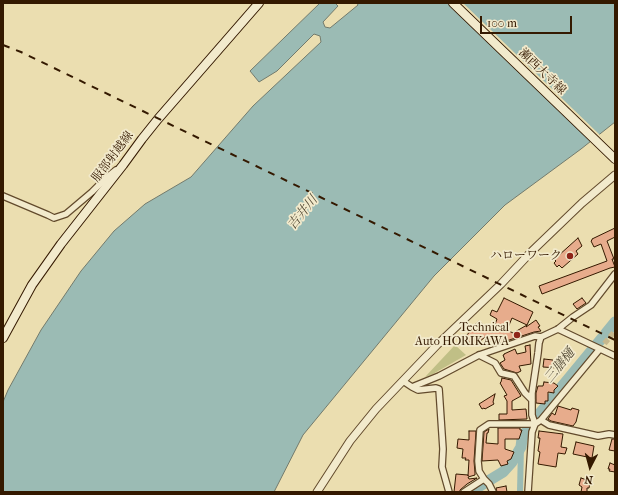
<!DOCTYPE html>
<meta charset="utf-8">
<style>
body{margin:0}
#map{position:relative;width:618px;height:495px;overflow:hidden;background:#ebdeb0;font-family:"IM FELL French Canon",serif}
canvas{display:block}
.frame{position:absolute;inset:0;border:4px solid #341900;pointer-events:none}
.north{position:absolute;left:570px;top:447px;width:40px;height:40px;-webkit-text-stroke:3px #f2eacc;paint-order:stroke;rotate:186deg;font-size:11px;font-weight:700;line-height:16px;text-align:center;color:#341900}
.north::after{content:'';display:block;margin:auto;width:14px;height:18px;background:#341900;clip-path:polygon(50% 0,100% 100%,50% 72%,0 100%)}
.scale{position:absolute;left:480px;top:16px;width:92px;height:18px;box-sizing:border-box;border:2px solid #341900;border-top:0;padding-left:5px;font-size:12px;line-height:14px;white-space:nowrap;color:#341900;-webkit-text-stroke:3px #f2eacc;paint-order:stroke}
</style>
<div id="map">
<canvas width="618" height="495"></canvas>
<div class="frame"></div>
<div class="north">N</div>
<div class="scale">100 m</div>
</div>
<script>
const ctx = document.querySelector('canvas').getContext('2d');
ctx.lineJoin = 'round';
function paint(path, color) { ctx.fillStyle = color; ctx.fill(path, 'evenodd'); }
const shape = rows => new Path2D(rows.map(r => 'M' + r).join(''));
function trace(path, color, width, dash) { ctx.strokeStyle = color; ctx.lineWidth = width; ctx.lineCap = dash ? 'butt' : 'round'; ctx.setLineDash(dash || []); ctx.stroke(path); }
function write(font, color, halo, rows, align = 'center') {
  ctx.font = font + ' "IM FELL French Canon","Noto Serif JP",serif'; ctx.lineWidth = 3.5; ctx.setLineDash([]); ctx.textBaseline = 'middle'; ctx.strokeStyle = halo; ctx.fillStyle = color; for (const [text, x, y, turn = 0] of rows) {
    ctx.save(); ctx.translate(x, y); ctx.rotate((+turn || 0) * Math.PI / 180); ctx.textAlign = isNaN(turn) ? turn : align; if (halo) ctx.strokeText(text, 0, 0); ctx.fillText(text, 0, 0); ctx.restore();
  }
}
paint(shape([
 [455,345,466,355,433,374,425,377]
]), '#c0bf86');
const water = shape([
 [320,3,335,3,338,6,323,22,325,27,330,28,358,5,357,3,615,3,615,122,581,149,505,205,434,276,303,435,274,492,3,492,3,402,8,390,41,330,81,271,114,231,145,204,191,177,253,106,321,42,320,36,314,34,277,71,259,82,250,71,320,3]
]);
paint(water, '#9bbbb4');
trace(water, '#727a6c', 1);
paint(shape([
 [448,3,463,3,601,136,592,142]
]), '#ebdeb0');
trace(shape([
 [520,492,521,447]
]), '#9bbbb4', 6);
trace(shape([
 [606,333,615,322],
 [540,413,602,338],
 [470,492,503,472,512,462,521,447,522,439,529,427]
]), '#9bbbb4', 11);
const building = shape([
 [615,228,615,237,607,241,614,259,612,259,615,267,610,268,542,294,539,286,607,261,601,244,594,247,591,241,592,240,592,239,615,228],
 [578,238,582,246,576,251,578,254,562,268,559,265,557,267,554,263,556,261,553,258,557,255,558,256,578,238],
 [504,298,533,312,527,325,512,318,507,330,513,333,527,325,526,327,536,320,540,326,538,327,541,331,534,332,500,343,497,335,486,346,489,339,486,336,476,345,474,343,472,345,465,337,475,326,474,325,479,321,492,333,497,319,490,315,492,310,497,312,504,298],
 [582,298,586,303,577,309,573,304,582,298],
 [530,345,531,364,519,366,521,371,517,373,504,369,500,363,505,360,503,355,504,355,504,354,515,349,517,354,526,352,525,346,530,345],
 [544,359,553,360,553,361,556,361,555,363,560,363,559,368,543,367,544,359],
 [502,378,511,380,521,396,512,401,512,410,526,409,527,419,499,420,499,414,507,414,507,401,504,396,507,395,500,383,501,382,502,378],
 [544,382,554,383,558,386,554,390,554,393,548,392,548,401,545,401,545,404,536,403,536,393,538,386,543,386,544,382],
 [495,394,493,402,494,404,485,409,484,408,482,409,479,404,495,394],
 [558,406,571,410,572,408,579,410,576,422,573,426,551,421,548,419,552,413,555,415,558,406],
 [498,428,520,428,520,430,522,430,519,439,505,439,505,449,514,452,511,459,507,461,508,464,501,466,498,460,482,461,484,432,489,429,488,433,487,433,486,443,498,444,498,428],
 [469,431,476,431,474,461,475,473,475,475,468,477,469,479,477,478,467,484,460,490,460,492,454,492,456,474,468,475,468,476,469,460,465,460,466,458,462,458,463,449,457,448,458,439,469,440,469,431],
 [539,431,563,434,561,447,567,448,565,454,558,453,556,467,538,464,540,452,538,451,540,438,538,438,539,431],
 [612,439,615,439,615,451,609,450,612,439],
 [576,442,594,446,592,458,573,454,576,442],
 [610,463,615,465,615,472,609,471,610,469,608,469,610,463],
 [581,478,587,480,587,481,590,482,589,488,587,488,587,492,581,492,582,487,579,485,581,478],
 [506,486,507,492,497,492,496,488,506,486]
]);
paint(building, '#e7ac8c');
trace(building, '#341900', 1);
trace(shape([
 [599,350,615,331]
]), '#c6b78d', 5.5, [5.5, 3]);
const minor = shape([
 [3,196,48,215,54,218,66,214,92,192,106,178,116,170],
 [558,329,615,356],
 [479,355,495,363,501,373,514,376,525,393,532,400],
 [403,381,412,387,439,376,479,355,535,336,541,337],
 [412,387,418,390,436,388,439,389,443,449,442,467,449,492],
 [541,420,549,425,598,436,609,434,615,435],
 [464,492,484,479],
 [493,492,489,484,484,479,479,471,478,461,480,430,489,424,535,424,541,420,599,350],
 [528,492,532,432,535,424,532,415,532,393,538,353,539,343,541,337,558,329,573,317,591,305,615,274]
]);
const tertiary = shape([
 [317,492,350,441,376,409,437,345,501,284,530,253,582,203,615,175]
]);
const secondary = shape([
 [453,3,615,159],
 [3,338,32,285,61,244,123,165,142,139,158,119,259,3]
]);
trace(minor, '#624a2c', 8);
trace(tertiary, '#624a2c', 9);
trace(secondary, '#341900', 10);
trace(minor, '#f2eacc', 5.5);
trace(tertiary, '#f2eacc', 7);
trace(secondary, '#f2eacc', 8);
trace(shape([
 [3,45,21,52,615,340]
]), '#341900', 2, [7, 7]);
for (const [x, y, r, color] of [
 [570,256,4,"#8f2418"],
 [517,335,4,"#8f2418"]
]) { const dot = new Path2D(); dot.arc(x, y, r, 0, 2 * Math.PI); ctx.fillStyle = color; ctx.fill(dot); trace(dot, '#f2eacc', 1.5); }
write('12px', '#341900', '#f2eacc', [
 ["瀬西大寺線",542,72,44],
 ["服部射越線",113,157,-53]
]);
write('12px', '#341900', '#f2eacc', [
 ["ハローワーク",562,256],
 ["Technical",509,328],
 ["Auto HORIKAWA",509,342]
], 'right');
write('italic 13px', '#534a36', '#f2eacc', [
 ["吉井川",303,213,-51],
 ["三膳樋",560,366,-51]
]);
</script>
